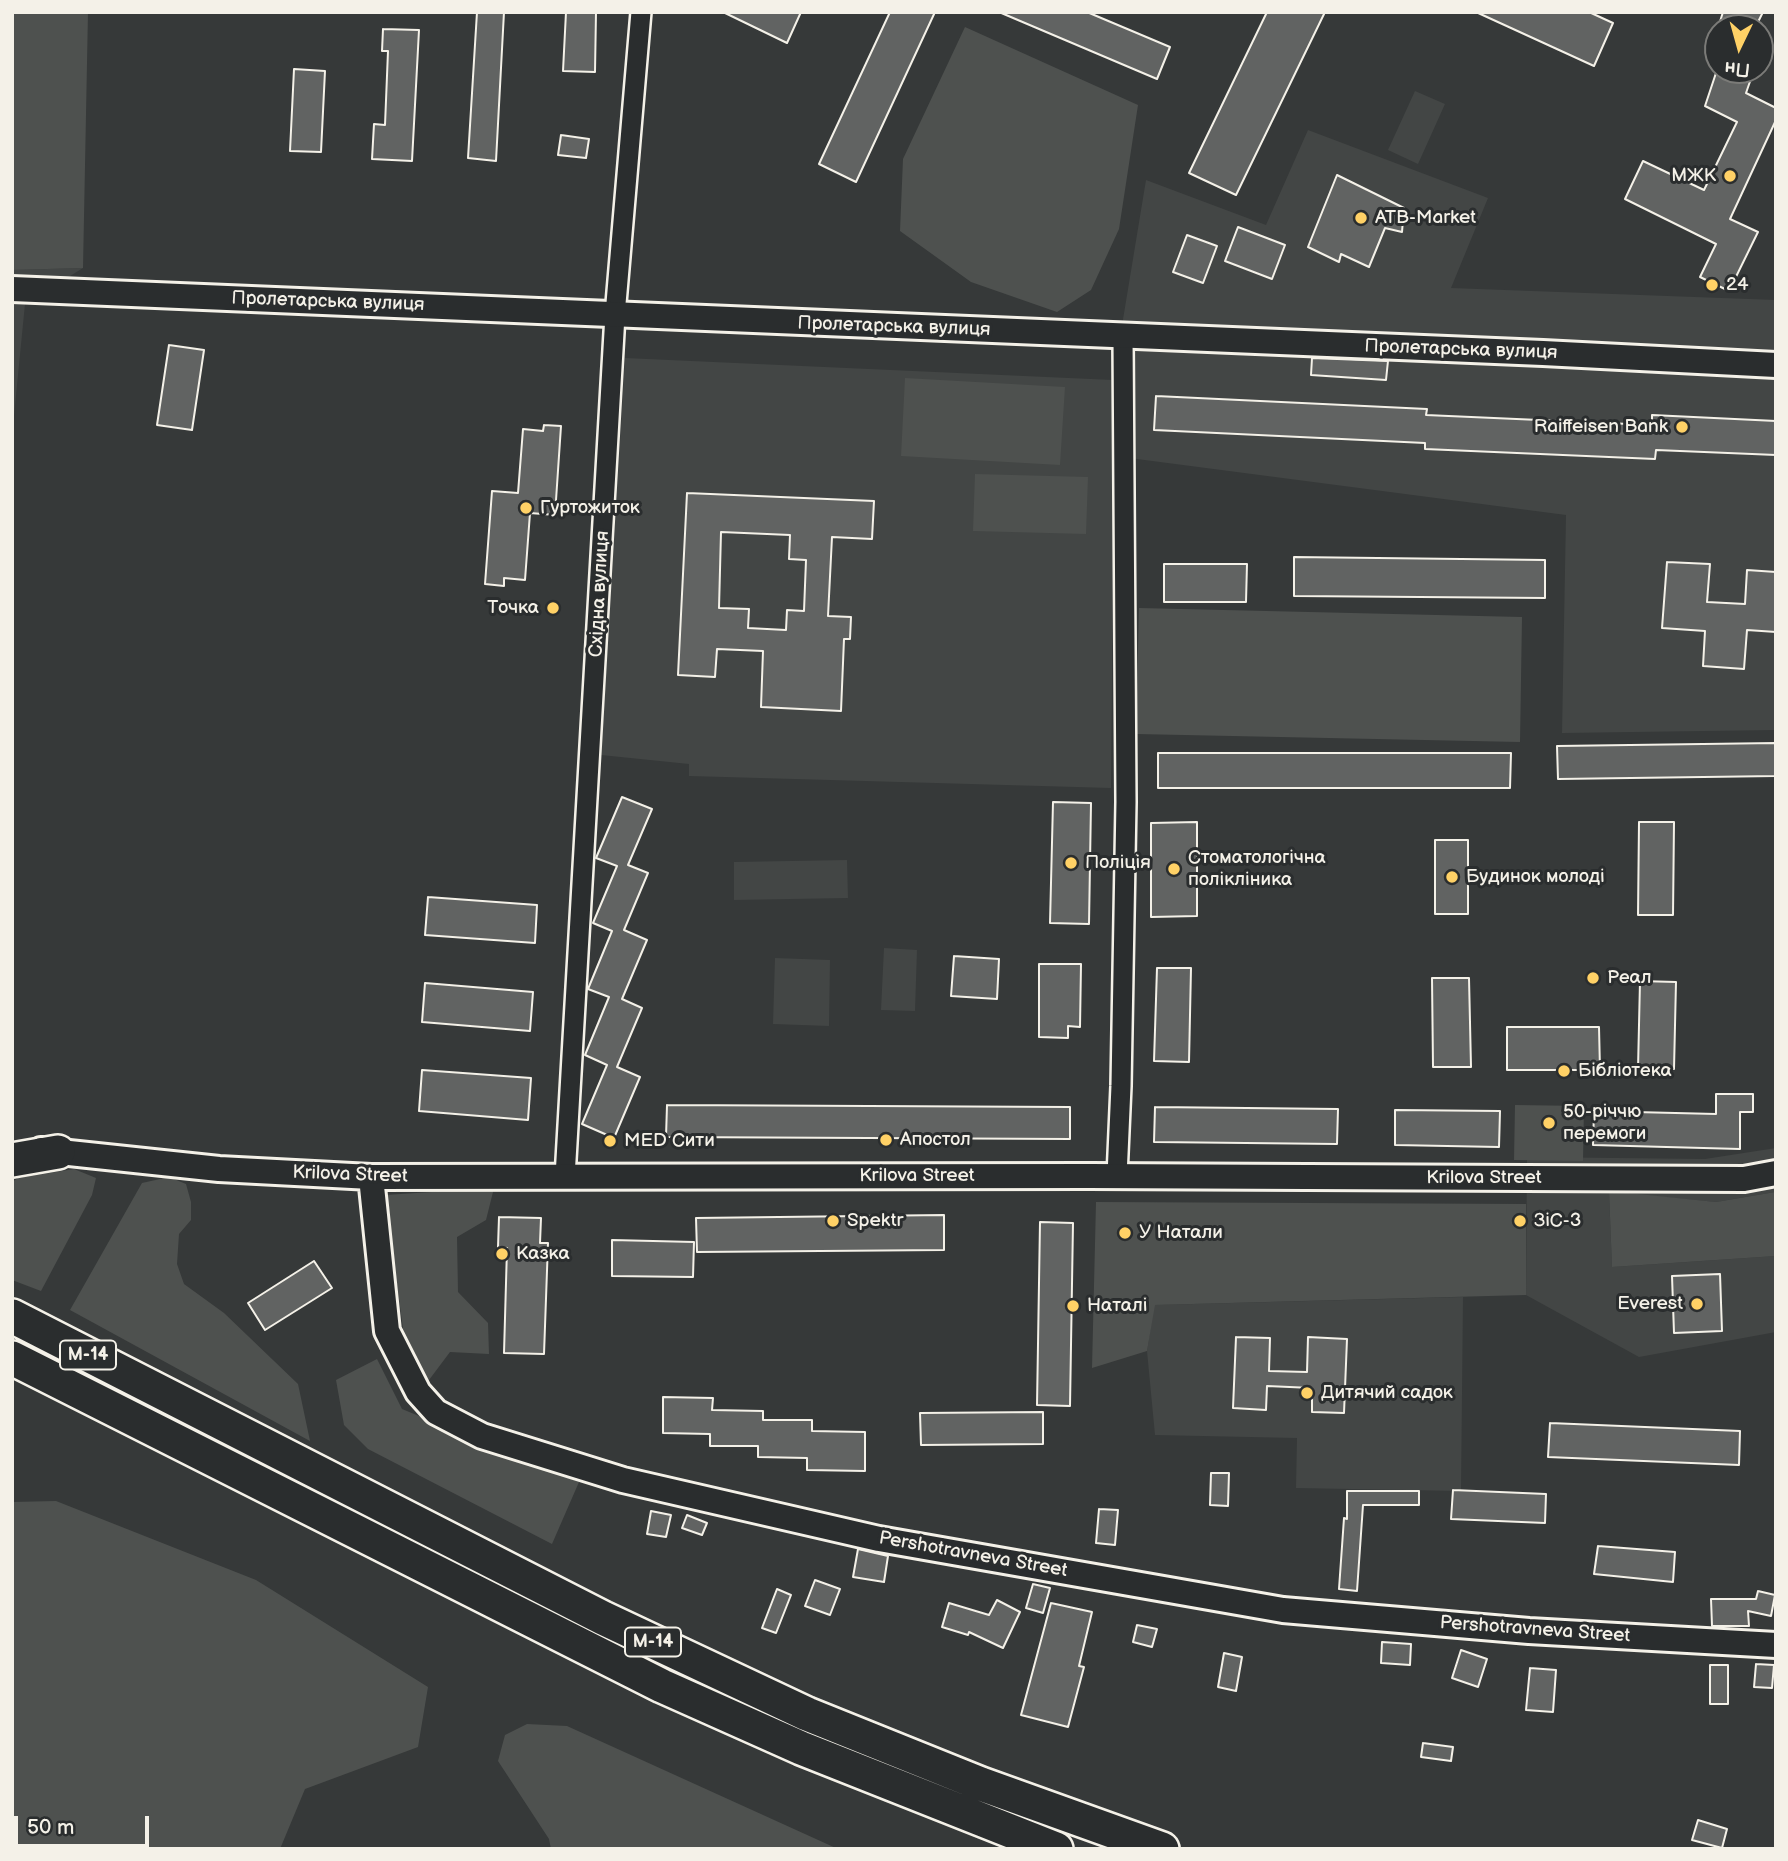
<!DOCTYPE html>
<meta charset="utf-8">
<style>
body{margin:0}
#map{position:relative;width:1788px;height:1861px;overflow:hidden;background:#363939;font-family:"Balsamiq Sans",sans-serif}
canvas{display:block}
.frame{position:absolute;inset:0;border:14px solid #f4f1e8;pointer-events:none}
.north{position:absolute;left:1704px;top:14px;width:70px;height:70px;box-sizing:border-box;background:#2a2d2e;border:2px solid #7b7b78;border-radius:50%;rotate:185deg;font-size:19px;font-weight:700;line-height:28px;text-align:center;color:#f4f1e8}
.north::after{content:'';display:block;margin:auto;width:24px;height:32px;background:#ffd166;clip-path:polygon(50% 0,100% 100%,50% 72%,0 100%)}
.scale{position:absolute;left:14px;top:1816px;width:135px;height:32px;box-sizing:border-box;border:4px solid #f4f1e8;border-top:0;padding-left:9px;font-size:21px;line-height:24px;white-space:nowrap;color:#f4f1e8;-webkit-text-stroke:5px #2a2d2e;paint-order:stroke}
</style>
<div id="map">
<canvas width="1788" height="1861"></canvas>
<div class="frame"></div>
<div class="north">Пн</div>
<div class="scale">50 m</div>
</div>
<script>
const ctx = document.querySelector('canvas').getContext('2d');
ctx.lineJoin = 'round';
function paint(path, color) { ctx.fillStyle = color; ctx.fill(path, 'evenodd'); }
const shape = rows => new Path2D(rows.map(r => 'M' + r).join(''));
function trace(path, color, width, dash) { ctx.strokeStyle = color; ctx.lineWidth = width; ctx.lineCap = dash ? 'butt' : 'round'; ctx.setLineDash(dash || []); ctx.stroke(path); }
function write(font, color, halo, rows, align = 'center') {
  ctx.font = font + ' "Balsamiq Sans",sans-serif'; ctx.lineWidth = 6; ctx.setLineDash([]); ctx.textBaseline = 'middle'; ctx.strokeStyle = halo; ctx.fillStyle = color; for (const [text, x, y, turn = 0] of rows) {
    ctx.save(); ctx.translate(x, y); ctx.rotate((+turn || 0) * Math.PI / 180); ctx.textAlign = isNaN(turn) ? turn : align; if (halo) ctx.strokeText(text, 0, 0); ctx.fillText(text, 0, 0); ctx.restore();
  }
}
paint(shape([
 [1415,91,1445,104,1418,164,1388,150],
 [1308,130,1488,198,1451,288,1776,300,1776,730,1562,733,1566,515,1114,456,1111,788,689,776,689,764,601,755,625,358,1113,380,1146,180,1266,225],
 [83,268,25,304,12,436,12,270],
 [847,860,848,898,734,900,734,862],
 [884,948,917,950,915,1011,881,1010],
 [775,958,830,960,829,1026,773,1024],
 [1776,1148,1776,1199,1775,1192,1716,1202,1609,1192,1612,1267,1776,1256,1776,1332,1639,1357,1526,1295,1527,1157,1705,1159],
 [1463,1297,1461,1491,1296,1488,1297,1438,1155,1435,1147,1351,1154,1305]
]), '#434645');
paint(shape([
 [12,12,88,12,83,268,12,270],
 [965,27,1138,105,1119,229,1091,290,1057,312,971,282,900,231,903,159],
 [905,378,1065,387,1060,465,901,456],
 [975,474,1088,477,1086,534,973,531],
 [1139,608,1522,617,1520,742,1136,734],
 [1515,1105,1584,1106,1583,1161,1514,1160],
 [74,1169,96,1178,92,1195,41,1291,12,1280,12,1182,18,1178],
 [169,1177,186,1184,191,1202,191,1220,179,1234,177,1264,184,1284,224,1313,298,1384,310,1441,70,1310,142,1183],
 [494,1188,486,1220,457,1237,458,1292,488,1323,489,1354,450,1352,426,1384,404,1336,385,1195],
 [1609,1191,1716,1202,1775,1192,1776,1256,1612,1267],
 [1096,1202,1526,1204,1526,1295,1155,1305,1147,1351,1092,1368],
 [377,1359,402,1409,579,1482,552,1544,368,1449,344,1425,336,1380],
 [56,1501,256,1580,428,1687,418,1747,305,1789,280,1849,12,1849,12,1502],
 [527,1724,567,1726,838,1849,551,1849,549,1839,498,1761,505,1735]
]), '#4e514f');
const building = shape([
 [477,12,504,12,496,161,468,158,477,12],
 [566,12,596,12,595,72,563,71,566,12],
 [723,12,801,12,787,43,723,12],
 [890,12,935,12,856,182,819,164,890,12],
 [999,12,1087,12,1170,47,1157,79,999,12],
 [1267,12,1325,12,1236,195,1189,173,1267,12],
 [1476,12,1589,12,1613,23,1594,66,1476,12],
 [1723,12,1763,12,1755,28,1718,28,1723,12],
 [383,29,419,30,412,161,372,159,374,124,385,125,388,51,382,51,383,29],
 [294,69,325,71,321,152,290,151,294,69],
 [1717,70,1754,70,1746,93,1776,108,1776,120,1730,219,1758,232,1729,291,1700,277,1716,244,1625,199,1643,161,1704,190,1737,122,1705,106,1717,70],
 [561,135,589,139,586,158,558,155,561,135],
 [1337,175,1404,208,1402,232,1385,228,1369,267,1341,254,1339,262,1308,247,1337,175],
 [1238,227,1285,245,1272,279,1225,261,1238,227],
 [1187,235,1217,246,1203,283,1173,272,1187,235],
 [169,345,204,350,192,430,157,425,169,345],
 [1312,358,1388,361,1386,380,1311,375,1312,358],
 [1156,396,1427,409,1426,415,1652,425,1652,415,1776,421,1776,455,1656,450,1655,459,1425,449,1425,443,1154,430,1156,396],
 [544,425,561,426,555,515,530,513,525,580,504,578,504,586,485,584,492,491,518,493,523,429,543,431,544,425],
 [687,493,874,501,872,539,832,537,828,616,851,617,850,639,844,639,841,711,761,707,763,651,717,649,715,677,678,675,687,493],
 [721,532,790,535,789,559,806,560,804,611,787,610,786,630,748,628,749,609,719,608,721,532],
 [1294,557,1545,560,1545,598,1294,596,1294,557],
 [1667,562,1710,564,1707,602,1745,604,1747,570,1776,572,1776,632,1747,630,1744,669,1703,666,1705,631,1662,628,1667,562],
 [1164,564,1247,564,1246,602,1164,602,1164,564],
 [1776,743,1776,776,1558,779,1557,746,1776,743],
 [1158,753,1511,753,1510,788,1158,788,1158,753],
 [622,797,652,809,628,865,648,873,624,930,647,940,622,999,642,1008,617,1067,640,1077,614,1138,582,1124,607,1065,585,1055,609,997,588,989,612,931,593,923,617,866,596,858,622,797],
 [1053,802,1091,803,1089,924,1050,923,1053,802],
 [1197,822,1197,916,1151,917,1151,823,1197,822],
 [1639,822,1674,822,1673,915,1638,915,1639,822],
 [1435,840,1468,840,1468,914,1435,914,1435,840],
 [428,897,537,905,535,943,425,935,428,897],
 [954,956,999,959,997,999,951,996,954,956],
 [1039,964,1081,964,1080,1027,1068,1026,1068,1038,1039,1037,1039,964],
 [1157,968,1191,968,1189,1062,1154,1061,1157,968],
 [1432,978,1469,978,1471,1067,1433,1067,1432,978],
 [1640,981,1676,982,1674,1069,1638,1069,1640,981],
 [425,983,533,992,530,1031,422,1022,425,983],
 [1507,1027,1599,1027,1600,1070,1507,1070,1507,1027],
 [422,1070,531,1078,528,1120,419,1111,422,1070],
 [1716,1094,1753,1094,1753,1112,1740,1112,1740,1149,1593,1145,1594,1111,1716,1114,1716,1094],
 [667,1105,1070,1107,1070,1139,666,1137,667,1105],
 [1155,1107,1338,1109,1337,1144,1154,1142,1155,1107],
 [1395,1110,1500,1111,1499,1147,1395,1145,1395,1110],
 [944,1215,944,1250,697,1252,696,1218,944,1215],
 [499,1217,541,1218,540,1243,548,1243,544,1354,504,1353,507,1248,498,1247,499,1217],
 [1040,1222,1073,1223,1070,1406,1037,1405,1040,1222],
 [612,1240,694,1242,693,1277,612,1276,612,1240],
 [314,1261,332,1288,265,1330,248,1303,314,1261],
 [1720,1274,1722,1331,1674,1333,1672,1276,1720,1274],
 [1236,1337,1270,1338,1269,1371,1307,1372,1308,1337,1347,1339,1344,1413,1312,1412,1312,1388,1267,1386,1266,1410,1233,1408,1236,1337],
 [663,1397,713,1398,712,1410,763,1411,763,1420,812,1420,812,1431,865,1432,865,1471,807,1470,807,1458,758,1457,758,1446,710,1446,710,1434,663,1433,663,1397],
 [1043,1412,1043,1444,921,1445,920,1413,1043,1412],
 [1550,1423,1740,1431,1739,1465,1548,1457,1550,1423],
 [1211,1473,1229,1473,1228,1506,1210,1505,1211,1473],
 [1453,1490,1546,1494,1545,1523,1451,1519,1453,1490],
 [1347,1491,1419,1491,1419,1505,1363,1505,1357,1591,1339,1589,1344,1518,1347,1519,1347,1491],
 [1099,1509,1118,1510,1115,1545,1096,1543,1099,1509],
 [651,1511,671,1515,666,1537,647,1534,651,1511],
 [687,1515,707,1523,702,1535,682,1528,687,1515],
 [1598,1546,1675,1552,1673,1582,1594,1574,1598,1546],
 [858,1549,888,1556,884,1582,853,1577,858,1549],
 [815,1580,840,1589,830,1615,805,1606,815,1580],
 [1033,1584,1050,1588,1043,1613,1026,1608,1033,1584],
 [777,1589,791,1595,776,1633,762,1628,777,1589],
 [1758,1591,1775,1595,1771,1616,1748,1611,1749,1626,1712,1626,1711,1599,1756,1599,1758,1591],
 [997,1600,1020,1612,1003,1648,969,1632,968,1635,942,1627,949,1603,989,1615,997,1600],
 [1051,1603,1092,1612,1079,1666,1084,1667,1068,1727,1021,1715,1051,1603],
 [1137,1625,1157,1629,1152,1647,1133,1642,1137,1625],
 [1382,1642,1411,1644,1410,1665,1381,1663,1382,1642],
 [1461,1650,1487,1659,1478,1687,1452,1678,1461,1650],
 [1224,1653,1242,1657,1236,1691,1218,1687,1224,1653],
 [1756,1664,1774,1665,1772,1688,1754,1687,1756,1664],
 [1710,1665,1728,1665,1728,1704,1710,1704,1710,1665],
 [1530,1668,1556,1670,1553,1712,1526,1710,1530,1668],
 [1423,1743,1453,1747,1451,1761,1421,1757,1423,1743],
 [1698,1820,1727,1829,1722,1848,1692,1840,1698,1820]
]);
paint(building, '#616362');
trace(building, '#f4f1e8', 2);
const minor = shape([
 [1117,1176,1121,1086,1126,802,1123,337],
 [565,1177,615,315,641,12]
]);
const tertiary = shape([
 [12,289,1543,353,1776,365],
 [41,1150,219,1169,371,1177,1089,1176,1744,1179,1776,1173],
 [371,1177,387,1331,418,1392,436,1412,482,1436,623,1480,879,1539,1283,1610,1529,1631,1776,1645]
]);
const trunk = shape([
 [12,1160,58,1152],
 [12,1316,603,1618,807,1714,981,1784,1162,1849],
 [12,1358,662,1686,801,1748,1056,1849]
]);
trace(minor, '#f4f1e8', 24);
trace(tertiary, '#f4f1e8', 30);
trace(trunk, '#f4f1e8', 38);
trace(minor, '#2a2d2e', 19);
trace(tertiary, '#2a2d2e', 24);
trace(trunk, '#2a2d2e', 33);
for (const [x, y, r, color] of [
 [1730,176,7,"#ffd166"],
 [1361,218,7,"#ffd166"],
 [1712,285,7,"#ffd166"],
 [1682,427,7,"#ffd166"],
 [526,508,7,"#ffd166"],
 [553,608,7,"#ffd166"],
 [1071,863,7,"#ffd166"],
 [1174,869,7,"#ffd166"],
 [1452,877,7,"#ffd166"],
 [1593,978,7,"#ffd166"],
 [1564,1071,7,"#ffd166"],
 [1549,1123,7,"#ffd166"],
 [886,1140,7,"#ffd166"],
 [610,1141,7,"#ffd166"],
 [833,1221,7,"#ffd166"],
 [1520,1221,7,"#ffd166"],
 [1125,1233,7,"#ffd166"],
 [502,1254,7,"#ffd166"],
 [1697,1304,7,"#ffd166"],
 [1073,1306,7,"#ffd166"],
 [1307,1393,7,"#ffd166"]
]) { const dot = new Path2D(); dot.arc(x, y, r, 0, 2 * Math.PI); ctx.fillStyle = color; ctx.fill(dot); trace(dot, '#2a2d2e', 2.5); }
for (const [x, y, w] of [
 [88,1355,56],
 [653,1642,56]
]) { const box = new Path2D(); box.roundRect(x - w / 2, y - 14.5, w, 29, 5); ctx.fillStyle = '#2a2d2e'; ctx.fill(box); trace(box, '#f4f1e8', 2); }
write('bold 18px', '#f4f1e8', null, [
 ["М-14",88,1355],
 ["М-14",653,1642]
]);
write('19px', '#f4f1e8', '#2a2d2e', [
 ["МЖК",1716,176,"right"],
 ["ATB-Market",1375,218],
 ["24",1726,285],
 ["Raiffeisen Bank",1668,427,"right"],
 ["Гуртожиток",540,508],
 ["Точка",539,608,"right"],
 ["Стоматологічна",1188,858],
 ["полікліника",1188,880],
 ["Поліція",1085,863],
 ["Будинок молоді",1466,877],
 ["Реал",1607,978],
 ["Бібліотека",1578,1071],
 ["50-річчю",1563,1112],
 ["перемоги",1563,1134],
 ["Апостол",900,1140],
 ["MED Сити",624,1141],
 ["Spektr",847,1221],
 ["ЗіС-3",1534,1221],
 ["У Натали",1139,1233],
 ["Казка",516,1254],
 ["Everest",1683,1304,"right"],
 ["Наталі",1087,1306],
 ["Дитячий садок",1321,1393]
], 'left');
write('19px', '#f4f1e8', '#2a2d2e', [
 ["Пролетарська вулиця",328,302,2],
 ["Пролетарська вулиця",894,327,2],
 ["Пролетарська вулиця",1461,350,2],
 ["Східна вулиця",600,594,-87],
 ["Krilova Street",350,1175,2],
 ["Krilova Street",917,1176],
 ["Krilova Street",1484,1178],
 ["Pershotravneva Street",973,1555,10],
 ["Pershotravneva Street",1535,1630,4]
]);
</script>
